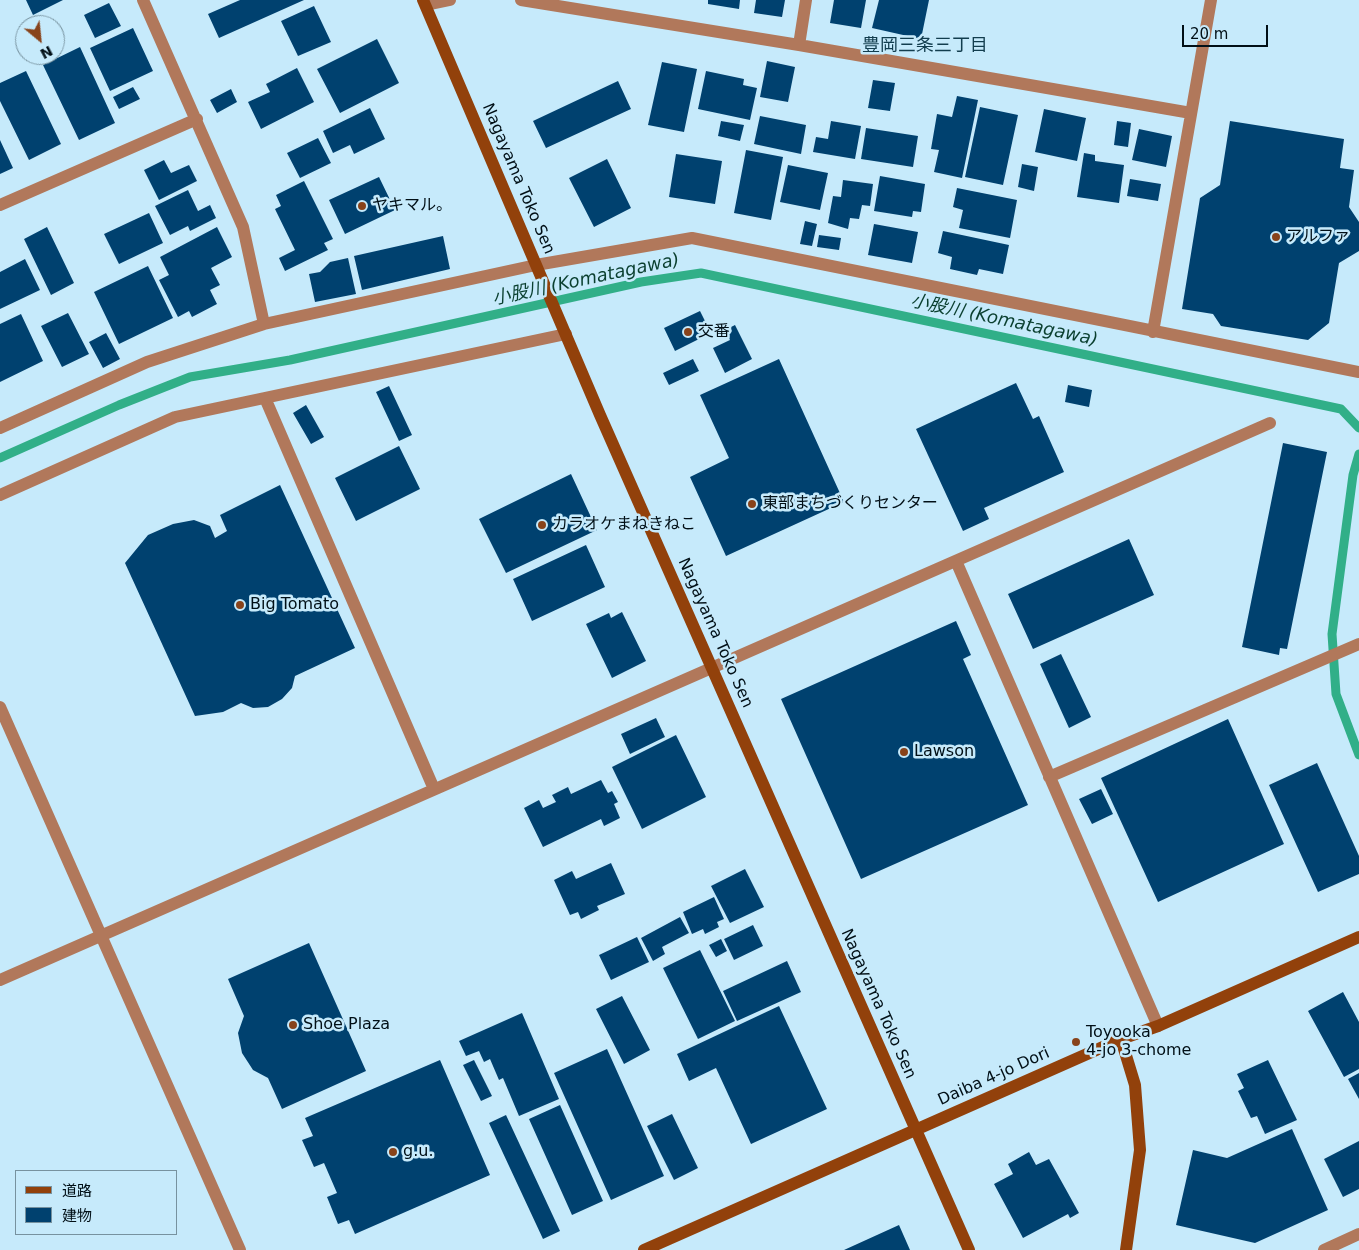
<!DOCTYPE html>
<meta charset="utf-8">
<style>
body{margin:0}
#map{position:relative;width:1359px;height:1250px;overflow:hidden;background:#c6eafb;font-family:"DejaVu Sans","Noto Sans JP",sans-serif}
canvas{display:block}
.legend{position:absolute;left:15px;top:1170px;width:162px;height:65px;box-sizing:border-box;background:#c6eafb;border:1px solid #77929f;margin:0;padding:6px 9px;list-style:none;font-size:15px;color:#010f16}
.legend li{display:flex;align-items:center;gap:10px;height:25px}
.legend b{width:25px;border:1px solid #77929f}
.north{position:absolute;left:15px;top:15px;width:50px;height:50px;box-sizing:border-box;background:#c6eafb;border:1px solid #77929f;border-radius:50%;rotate:152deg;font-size:14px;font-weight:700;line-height:20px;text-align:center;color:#010f16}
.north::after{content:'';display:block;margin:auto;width:18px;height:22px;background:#88431b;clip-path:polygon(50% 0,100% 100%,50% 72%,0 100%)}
.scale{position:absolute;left:1182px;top:25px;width:86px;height:22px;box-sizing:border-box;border:2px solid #010f16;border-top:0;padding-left:6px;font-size:15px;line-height:18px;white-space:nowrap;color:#010f16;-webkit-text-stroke:4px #c6eafb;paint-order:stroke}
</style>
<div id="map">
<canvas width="1359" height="1250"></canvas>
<ul class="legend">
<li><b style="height:6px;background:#92410b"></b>道路</li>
<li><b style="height:14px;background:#00416f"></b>建物</li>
</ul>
<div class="north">N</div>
<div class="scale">20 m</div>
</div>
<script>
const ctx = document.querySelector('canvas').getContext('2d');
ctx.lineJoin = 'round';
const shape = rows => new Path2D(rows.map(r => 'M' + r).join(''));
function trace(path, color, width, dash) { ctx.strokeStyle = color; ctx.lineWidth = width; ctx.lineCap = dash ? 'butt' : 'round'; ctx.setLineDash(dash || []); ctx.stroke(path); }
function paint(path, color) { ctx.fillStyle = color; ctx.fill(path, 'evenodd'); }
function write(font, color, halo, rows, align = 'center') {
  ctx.font = font + ' "DejaVu Sans","Noto Sans JP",sans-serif'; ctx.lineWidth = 5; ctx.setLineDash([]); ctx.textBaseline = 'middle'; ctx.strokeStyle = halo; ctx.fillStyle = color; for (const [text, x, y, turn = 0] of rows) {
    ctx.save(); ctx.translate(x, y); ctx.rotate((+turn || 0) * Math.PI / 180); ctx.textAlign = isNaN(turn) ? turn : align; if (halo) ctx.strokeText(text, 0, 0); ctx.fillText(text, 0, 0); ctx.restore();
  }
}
trace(shape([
 [1359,454,1353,475,1332,634,1336,694,1359,755],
 [0,458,119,405,190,377,290,360,641,282,701,273,1341,409,1359,428]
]), '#31af88', 9);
paint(shape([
 [26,0,63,0,33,15],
 [240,0,304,0,219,38,208,14],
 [708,0,740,0,739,9,708,4],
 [756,0,785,0,782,17,754,13],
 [834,0,866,0,861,28,830,23],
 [879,0,929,0,921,39,872,28],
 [109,3,121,26,95,38,84,15],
 [314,6,331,42,298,56,281,21],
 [133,28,153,71,110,91,90,48],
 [377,39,399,83,340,113,317,69],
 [80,47,115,123,79,140,43,65],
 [767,61,795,67,788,102,760,97],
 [662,62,697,69,684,132,648,125],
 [297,68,314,102,261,129,248,102,270,92,266,84],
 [26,71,61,144,29,160,0,101,0,83],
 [706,71,744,79,743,85,757,88,750,120,698,109],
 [873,80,895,83,890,111,868,108],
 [618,81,631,109,546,148,533,121],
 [133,87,140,99,119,109,113,97],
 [231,89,237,102,217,113,210,100],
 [957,96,978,100,962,178,934,172,939,150,931,149,937,114,952,117],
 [980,107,1018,115,1003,185,965,177],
 [370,108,385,139,354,154,350,145,333,153,323,131],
 [1044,109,1086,118,1077,161,1035,152],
 [760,116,806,125,801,154,754,144],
 [721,121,744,125,740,141,718,136],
 [831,121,861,126,855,159,813,152,816,137,828,139],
 [1117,121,1131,123,1128,147,1114,145],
 [1230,121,1344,139,1340,168,1354,170,1349,207,1359,222,1359,251,1339,263,1329,323,1308,340,1221,326,1213,314,1182,309,1200,198,1220,185],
 [866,128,918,136,913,167,861,159],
 [1139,129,1172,136,1166,167,1132,160],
 [318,138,331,163,300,178,287,153],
 [0,140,13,168,0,174],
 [746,150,783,157,771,220,734,213],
 [1084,153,1095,155,1095,161,1124,165,1119,203,1077,197],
 [676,154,722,161,715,204,669,197],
 [607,159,631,208,594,227,569,178],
 [164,160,171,173,189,165,197,181,159,200,144,170],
 [1022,164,1038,167,1034,191,1018,187],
 [788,165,828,173,820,210,780,202],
 [880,176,925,184,921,212,913,211,912,217,874,211],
 [379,177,395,210,345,234,329,200],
 [1130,179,1161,184,1158,201,1127,196],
 [843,180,873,184,870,206,862,205,859,219,850,218,848,229,828,223,833,196,841,197],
 [304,181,333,239,324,243,328,250,285,271,279,258,295,250,275,209,281,206,276,195],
 [957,188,1017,200,1010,238,959,228,963,210,953,207],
 [188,190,198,211,210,205,216,218,190,231,188,226,170,235,155,206],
 [149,213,163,243,119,264,104,234],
 [805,221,817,224,812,246,800,244],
 [874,224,918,232,912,263,868,255],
 [47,227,74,283,51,295,24,239],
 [217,227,232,257,211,268,220,285,210,290,217,304,192,317,189,311,178,317,159,280,169,275,160,257],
 [943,231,1009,245,1003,274,979,269,977,275,950,269,952,257,938,253],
 [819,235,841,238,839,250,817,247],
 [443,236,450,269,362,290,354,256],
 [348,258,356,294,315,302,309,274,320,272,330,262],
 [25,259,40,290,0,309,0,272],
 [148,266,173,318,119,344,94,292],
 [700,311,711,333,675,351,664,328],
 [68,313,89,354,62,367,41,326],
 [21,314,43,361,0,382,0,324],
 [735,325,752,359,725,373,713,348,730,340,725,330],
 [106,333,120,359,103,368,89,342],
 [693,359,699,371,669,385,663,373],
 [779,359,844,502,726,556,690,477,729,458,700,395],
 [1016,383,1033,419,1039,416,1064,472,984,508,989,519,963,531,916,429],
 [1068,385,1092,390,1089,407,1065,402],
 [389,386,412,435,399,441,376,392],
 [306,405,324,437,311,444,293,413],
 [1283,443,1327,452,1287,649,1280,648,1279,655,1242,647],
 [399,446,420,489,356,521,335,478],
 [571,474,597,530,506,573,479,519],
 [280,485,355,648,295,676,292,688,282,699,268,707,253,708,241,703,223,712,195,716,125,563,148,535,173,524,194,520,210,526,215,538,227,531,220,515],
 [1129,539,1154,595,1033,649,1008,594],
 [586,545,605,587,532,621,513,579],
 [622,612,646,661,612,678,586,624,609,613,611,618],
 [956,621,971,655,963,659,1028,805,861,879,781,699],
 [1061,654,1091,717,1069,728,1040,664],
 [656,718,665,737,630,754,621,734],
 [1228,719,1284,844,1158,902,1101,778],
 [676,735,706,797,642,829,612,767],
 [1317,763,1359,856,1359,874,1318,892,1269,785],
 [601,780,608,793,612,791,618,802,614,804,620,818,604,826,601,819,543,847,524,808,539,800,543,808,556,802,552,795,568,787,571,794],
 [1101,789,1113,814,1092,824,1079,799],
 [611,863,625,894,597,906,599,910,581,919,578,912,570,915,554,880,572,871,576,879],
 [745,869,764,907,730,923,711,886],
 [714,897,724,919,717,922,719,927,705,934,703,929,692,934,683,912],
 [680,917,689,933,662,947,665,954,653,961,641,938],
 [753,925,763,946,734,960,724,939],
 [637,937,649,962,611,980,599,955],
 [721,939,727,951,716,957,709,945],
 [309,943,366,1071,282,1109,268,1078,253,1070,242,1053,238,1033,244,1016,228,979],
 [700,950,735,1021,698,1039,663,968],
 [787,961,801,992,737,1021,723,991],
 [1343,992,1359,1022,1359,1069,1344,1077,1308,1011],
 [622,996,650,1050,624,1064,596,1009],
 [779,1006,827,1109,751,1144,716,1068,689,1081,677,1054],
 [522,1013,559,1099,519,1116,503,1078,499,1080,490,1059,484,1062,479,1051,466,1056,459,1041],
 [607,1049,664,1176,611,1200,554,1073],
 [440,1060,490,1175,355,1234,349,1220,338,1224,327,1197,337,1193,324,1163,314,1167,302,1140,313,1136,305,1118],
 [474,1060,492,1096,481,1101,463,1065],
 [1268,1060,1297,1120,1265,1134,1257,1116,1251,1118,1238,1091,1244,1088,1237,1074],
 [1359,1073,1359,1099,1348,1079],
 [560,1105,603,1201,572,1215,529,1119],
 [672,1114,698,1168,674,1180,647,1126],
 [506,1115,560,1231,543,1239,489,1123],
 [1292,1129,1328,1210,1255,1243,1176,1225,1193,1150,1227,1158],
 [1359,1141,1359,1189,1343,1197,1324,1159],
 [1029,1152,1036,1165,1049,1159,1079,1213,1070,1218,1068,1214,1023,1238,994,1184,1013,1174,1008,1164],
 [899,1225,910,1250,844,1250]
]), '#00416f');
trace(shape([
 [143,0,243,227,264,324],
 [521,0,799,45,1191,113],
 [426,5,450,0],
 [799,45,806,0],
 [0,205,197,119],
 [1153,332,1211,0],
 [265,398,434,789],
 [0,428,147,362,264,324,536,265,692,238,1359,372],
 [0,495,175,417,566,334],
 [956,561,1158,1026],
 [0,707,240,1250],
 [1049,777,1359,644],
 [0,980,1270,423],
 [1324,1250,1359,1234]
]), '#b1785b', 12);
trace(shape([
 [423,0,600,415,969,1250],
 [1121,1039,1135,1085,1140,1150,1126,1250],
 [644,1250,1121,1039,1158,1026,1359,937]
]), '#92410b', 12);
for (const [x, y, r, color] of [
 [362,206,5,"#88431b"],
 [1276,237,5,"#88431b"],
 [688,332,5,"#88431b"],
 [752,504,5,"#88431b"],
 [542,525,5,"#88431b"],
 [240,605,5,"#88431b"],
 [904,752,5,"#88431b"],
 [293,1025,5,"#88431b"],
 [1076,1042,5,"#88431b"],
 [393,1152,5,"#88431b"]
]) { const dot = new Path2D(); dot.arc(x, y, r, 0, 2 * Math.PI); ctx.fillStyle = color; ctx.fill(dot); trace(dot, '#c6eafb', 2); }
write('16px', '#010f16', '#c6eafb', [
 ["Nagayama Toko Sen",518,179,67],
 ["Nagayama Toko Sen",715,633,66],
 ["Nagayama Toko Sen",878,1004,66],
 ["Daiba 4-jo Dori",994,1077,-24]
]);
write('16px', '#010f16', '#c6eafb', [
 ["ヤキマル。",372,206],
 ["アルファ",1286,237],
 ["交番",698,332],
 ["東部まちづくりセンター",762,504],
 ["カラオケまねきねこ",552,525],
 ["Big Tomato",250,605],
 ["Lawson",914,752],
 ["Shoe Plaza",303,1025],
 ["Toyooka",1086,1033],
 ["4-jo 3-chome",1086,1051],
 ["g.u.",403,1152]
], 'left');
write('18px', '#123d4e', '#c6eafb', [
 ["豊岡三条三丁目",925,46]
]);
write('italic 18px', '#0a3f2f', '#c6eafb', [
 ["小股川 (Komatagawa)",586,280,-12],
 ["小股川 (Komatagawa)",1004,321,12]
]);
</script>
